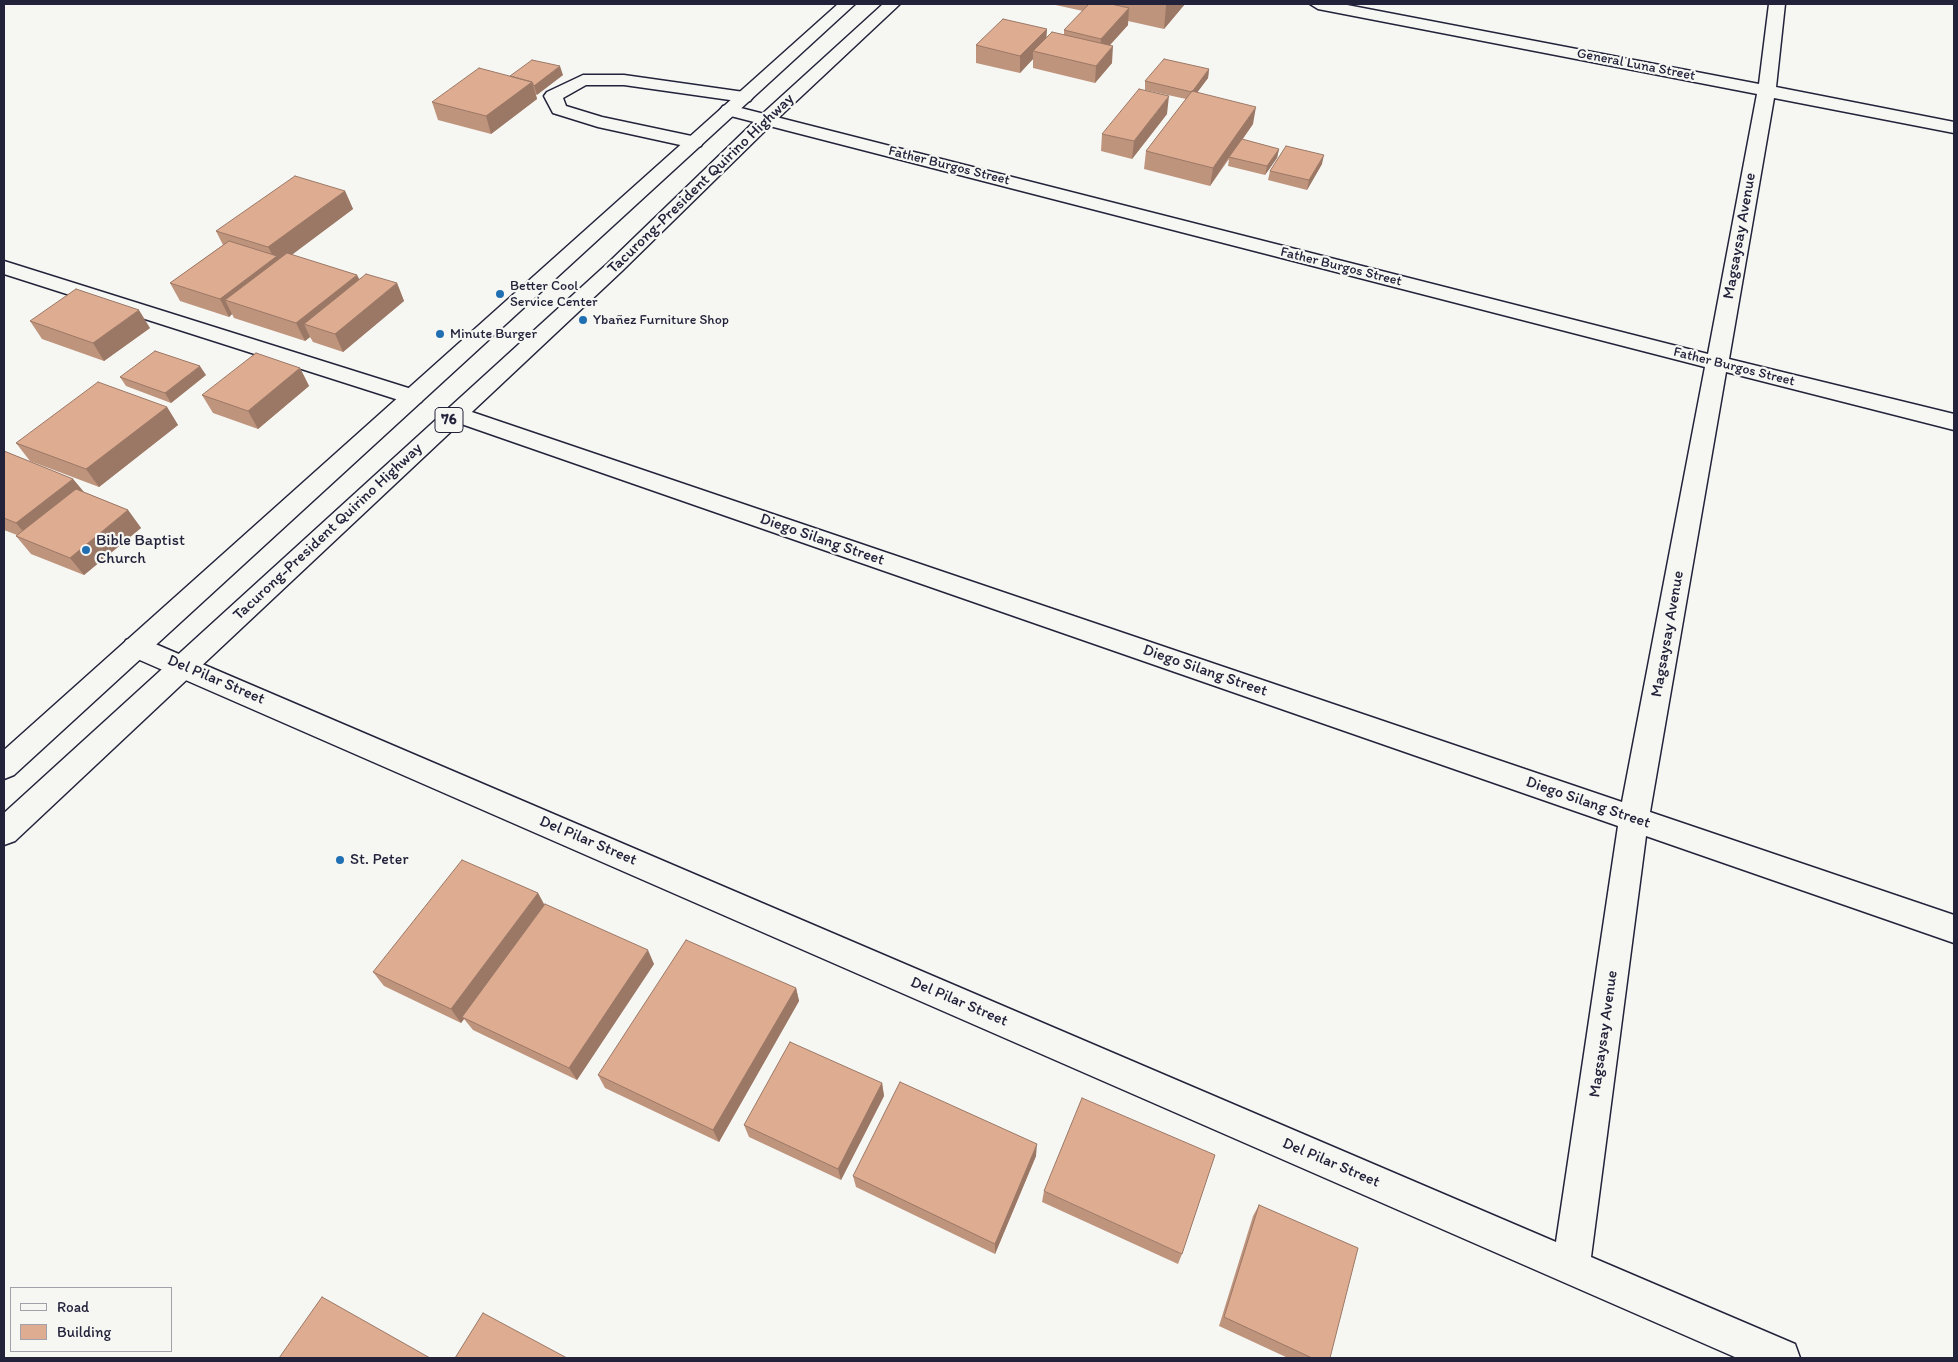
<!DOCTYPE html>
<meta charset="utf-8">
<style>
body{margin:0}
#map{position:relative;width:1958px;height:1362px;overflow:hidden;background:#f6f6f2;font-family:Itim,sans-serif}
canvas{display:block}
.frame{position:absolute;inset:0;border:5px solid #22223b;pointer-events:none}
.legend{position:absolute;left:10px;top:1287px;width:162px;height:65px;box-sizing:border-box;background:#f6f6f2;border:1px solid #a1a1a9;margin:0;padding:6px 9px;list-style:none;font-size:15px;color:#22223b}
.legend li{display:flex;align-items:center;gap:10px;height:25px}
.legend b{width:25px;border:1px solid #a1a1a9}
</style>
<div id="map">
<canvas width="1958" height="1362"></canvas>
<div class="frame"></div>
<ul class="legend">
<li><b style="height:6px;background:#f6f6f2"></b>Road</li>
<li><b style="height:14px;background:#deac91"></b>Building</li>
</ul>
</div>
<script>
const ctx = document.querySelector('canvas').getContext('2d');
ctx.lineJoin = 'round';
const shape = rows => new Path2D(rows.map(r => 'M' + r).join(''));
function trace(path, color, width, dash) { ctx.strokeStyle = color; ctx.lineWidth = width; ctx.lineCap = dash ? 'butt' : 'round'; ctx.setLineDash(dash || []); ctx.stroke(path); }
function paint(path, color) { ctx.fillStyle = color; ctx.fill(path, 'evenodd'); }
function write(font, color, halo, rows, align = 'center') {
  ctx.font = font + ' Itim,sans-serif'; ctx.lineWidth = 4.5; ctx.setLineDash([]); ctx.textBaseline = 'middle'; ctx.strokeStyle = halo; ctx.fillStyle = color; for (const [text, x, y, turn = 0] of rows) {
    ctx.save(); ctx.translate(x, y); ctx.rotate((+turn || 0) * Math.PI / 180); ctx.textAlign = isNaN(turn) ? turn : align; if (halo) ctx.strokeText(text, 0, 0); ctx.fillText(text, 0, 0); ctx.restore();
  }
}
const lane = shape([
 [583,75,624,75,744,92,750,93,753,97,750,101,744,102,624,85,586,85,563,98,566,106,602,117,701,138,703,142,701,146,694,148,598,127,553,113,544,96,547,92,583,75]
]);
const street = shape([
 [1310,4,1342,4,1759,84,1769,4,1785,4,1776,87,1954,122,1954,133,1774,98,1729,359,1954,414,1954,430,1726,372,1650,812,1954,915,1954,943,1646,836,1591,1257,1795,1344,1800,1358,1737,1358,126,654,123,647,126,640,136,637,146,640,1556,1242,1618,826,447,419,443,414,447,409,455,406,463,409,1622,802,1705,367,723,114,720,110,723,106,729,105,1708,354,1757,94,1318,9,1310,4],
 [4,261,421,392,424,397,421,402,413,404,405,402,4,274,4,261]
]);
const highway = shape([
 [838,4,855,4,14,775,4,779,4,750,838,4],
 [883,4,900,4,773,123,622,271,15,841,4,845,4,813,608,263,761,115,883,4]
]);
trace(lane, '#22223b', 3);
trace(street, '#22223b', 3);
trace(highway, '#22223b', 3);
paint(lane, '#f6f6f2');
paint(street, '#f6f6f2');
paint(highway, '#f6f6f2');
paint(shape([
 [1051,4,1185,4,1164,29,1128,21,1128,25,1110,45,1112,63,1095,83,1033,68,1033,59,1020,73,976,63,976,45,1046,38,1064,34,1064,30,1083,11],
 [1209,69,1208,78,1197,92,1253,124,1242,140,1279,149,1277,158,1265,175,1228,166,1229,159,1210,186,1144,169,1146,151,1186,99,1145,90,1145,81],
 [563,75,536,95,537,99,491,134,438,120,432,102,510,76],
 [1167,114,1132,159,1101,151,1102,134],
 [1322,164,1307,190,1268,180,1270,171],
 [345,191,353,209,291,255,357,275,360,280,397,283,404,301,343,352,313,342,310,337,305,341,234,318,232,314,229,317,180,301,170,283,223,245,216,231],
 [30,321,150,328,104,361,42,339],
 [300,368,309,386,258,429,213,413,202,395],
 [206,375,171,403,126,386,120,377],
 [167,407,178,425,99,487,30,461,16,443],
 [4,451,73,479,84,492,128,510,141,528,84,575,31,554,16,536,17,535,4,530],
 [538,893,545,906,654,964,577,1080,473,1030,464,1019,461,1023,384,986,373,972],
 [796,988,799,1001,719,1142,605,1088,598,1075],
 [882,1083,884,1096,841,1180,749,1137,744,1125],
 [1036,1156,995,1254,856,1187,853,1176],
 [1044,1191,1182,1254,1178,1264,1042,1202],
 [1259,1205,1330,1358,1288,1358,1219,1326,1253,1216]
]), '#bf947d');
paint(shape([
 [1167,4,1185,4,1164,29,1166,5],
 [1129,8,1128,25,1100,56,1101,39],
 [1047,29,1046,46,1033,51,1033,59,1020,73,1020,56],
 [1113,46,1112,63,1095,83,1096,66],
 [560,66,563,75,537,95,534,86],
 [1209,69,1208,78,1191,101,1192,92],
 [532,82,537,99,491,134,486,116],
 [1169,96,1167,114,1132,159,1134,141],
 [1256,107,1253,124,1230,157,1229,157,1210,186,1213,168],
 [1279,149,1277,158,1265,175,1267,166],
 [1324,155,1322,164,1307,190,1309,180],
 [345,191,353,209,281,263,225,300,232,314,229,317,220,299,274,258,268,247],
 [357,275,365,293,304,324,310,337,305,341,296,323],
 [397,283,404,301,343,352,335,334],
 [139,310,150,328,104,361,93,343],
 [200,366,206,375,171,403,165,393],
 [300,368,309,386,258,429,248,411],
 [167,407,178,425,99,487,86,469],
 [73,479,87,496,31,541,16,523],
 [128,510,141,528,84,575,70,558],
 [538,893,546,908,462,1017,464,1019,461,1023,451,1009],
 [648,950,654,964,577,1080,569,1068],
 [796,988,799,1001,719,1142,713,1130],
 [882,1083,884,1096,841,1180,838,1169],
 [1037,1144,1036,1156,995,1254,995,1244]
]), '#9b7866');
const building = shape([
 [1089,4,1111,4,1129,8,1101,39,1064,30,1089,4],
 [1003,19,1047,29,1020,56,976,45,1003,19],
 [1052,32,1113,46,1096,66,1033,51,1052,32],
 [1164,59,1209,69,1192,92,1145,81,1164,59],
 [532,60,560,66,534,86,532,82,510,76,532,60],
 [479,68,532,82,486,116,432,102,479,68],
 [1139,89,1169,96,1134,141,1102,134,1139,89],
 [1192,91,1256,107,1213,168,1146,151,1192,91],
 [1242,139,1279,149,1267,166,1229,157,1242,139],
 [1286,146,1324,155,1309,180,1270,171,1286,146],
 [295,176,345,191,268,247,216,231,295,176],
 [229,241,277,256,220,299,170,283,229,241],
 [287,253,357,275,296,323,225,300,287,253],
 [366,274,397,283,335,334,304,324,366,274],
 [76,289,139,310,93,343,30,321,76,289],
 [155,351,200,366,165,393,120,377,155,351],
 [256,353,300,368,248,411,202,395,256,353],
 [98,382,167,407,86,469,16,443,98,382],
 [4,451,73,479,16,523,4,518,4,451],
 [76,489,128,510,70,558,16,536,76,489],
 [462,860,538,893,451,1009,373,972,462,860],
 [545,904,648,950,569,1068,462,1017,545,904],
 [686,940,796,988,713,1130,598,1075,686,940],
 [790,1042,882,1083,838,1169,744,1125,790,1042],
 [900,1082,1037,1144,995,1244,853,1176,900,1082],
 [1082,1098,1215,1155,1182,1254,1044,1191,1082,1098],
 [1259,1205,1358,1248,1330,1358,1312,1358,1224,1317,1259,1205],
 [322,1297,430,1358,279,1358,322,1297],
 [483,1313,567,1358,455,1358,483,1313]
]);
paint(building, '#deac91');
trace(building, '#9b7866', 1);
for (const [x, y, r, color] of [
 [500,294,5,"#1f6fb2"],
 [583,320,5,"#1f6fb2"],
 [440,334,5,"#1f6fb2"],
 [86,550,5,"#1f6fb2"],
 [340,860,5,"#1f6fb2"]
]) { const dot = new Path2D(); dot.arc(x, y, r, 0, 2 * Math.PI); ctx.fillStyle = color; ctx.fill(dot); trace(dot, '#f6f6f2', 2); }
write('14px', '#22223b', '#f6f6f2', [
 ["General Luna Street",1636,65,11],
 ["Father Burgos Street",949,166,14],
 ["Father Burgos Street",1341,267,14],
 ["Father Burgos Street",1734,367,14]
]);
write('14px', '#22223b', '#f6f6f2', [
 ["Better Cool",510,286],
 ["Service Center",510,302],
 ["Ybañez Furniture Shop",593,320],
 ["Minute Burger",450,334]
], 'left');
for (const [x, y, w] of [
 [449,420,28]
]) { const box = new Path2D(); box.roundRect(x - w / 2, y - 12.5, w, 25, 4); ctx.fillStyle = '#f6f6f2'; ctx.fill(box); trace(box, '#22223b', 1); }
write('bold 15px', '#22223b', null, [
 ["76",449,420]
]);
write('16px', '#22223b', '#f6f6f2', [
 ["Tacurong-President Quirino Highway",701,184,-44],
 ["Magsaysay Avenue",1740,236,-80],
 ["Tacurong-President Quirino Highway",328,532,-43],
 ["Diego Silang Street",822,540,19],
 ["Magsaysay Avenue",1668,634,-80],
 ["Diego Silang Street",1205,671,19],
 ["Del Pilar Street",216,680,23],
 ["Diego Silang Street",1588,803,19],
 ["Del Pilar Street",588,841,23],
 ["Del Pilar Street",959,1002,23],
 ["Magsaysay Avenue",1604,1034,-82],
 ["Del Pilar Street",1331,1163,23]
]);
write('16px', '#22223b', '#f6f6f2', [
 ["Bible Baptist",96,541],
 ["Church",96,559],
 ["St. Peter",350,860]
], 'left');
</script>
